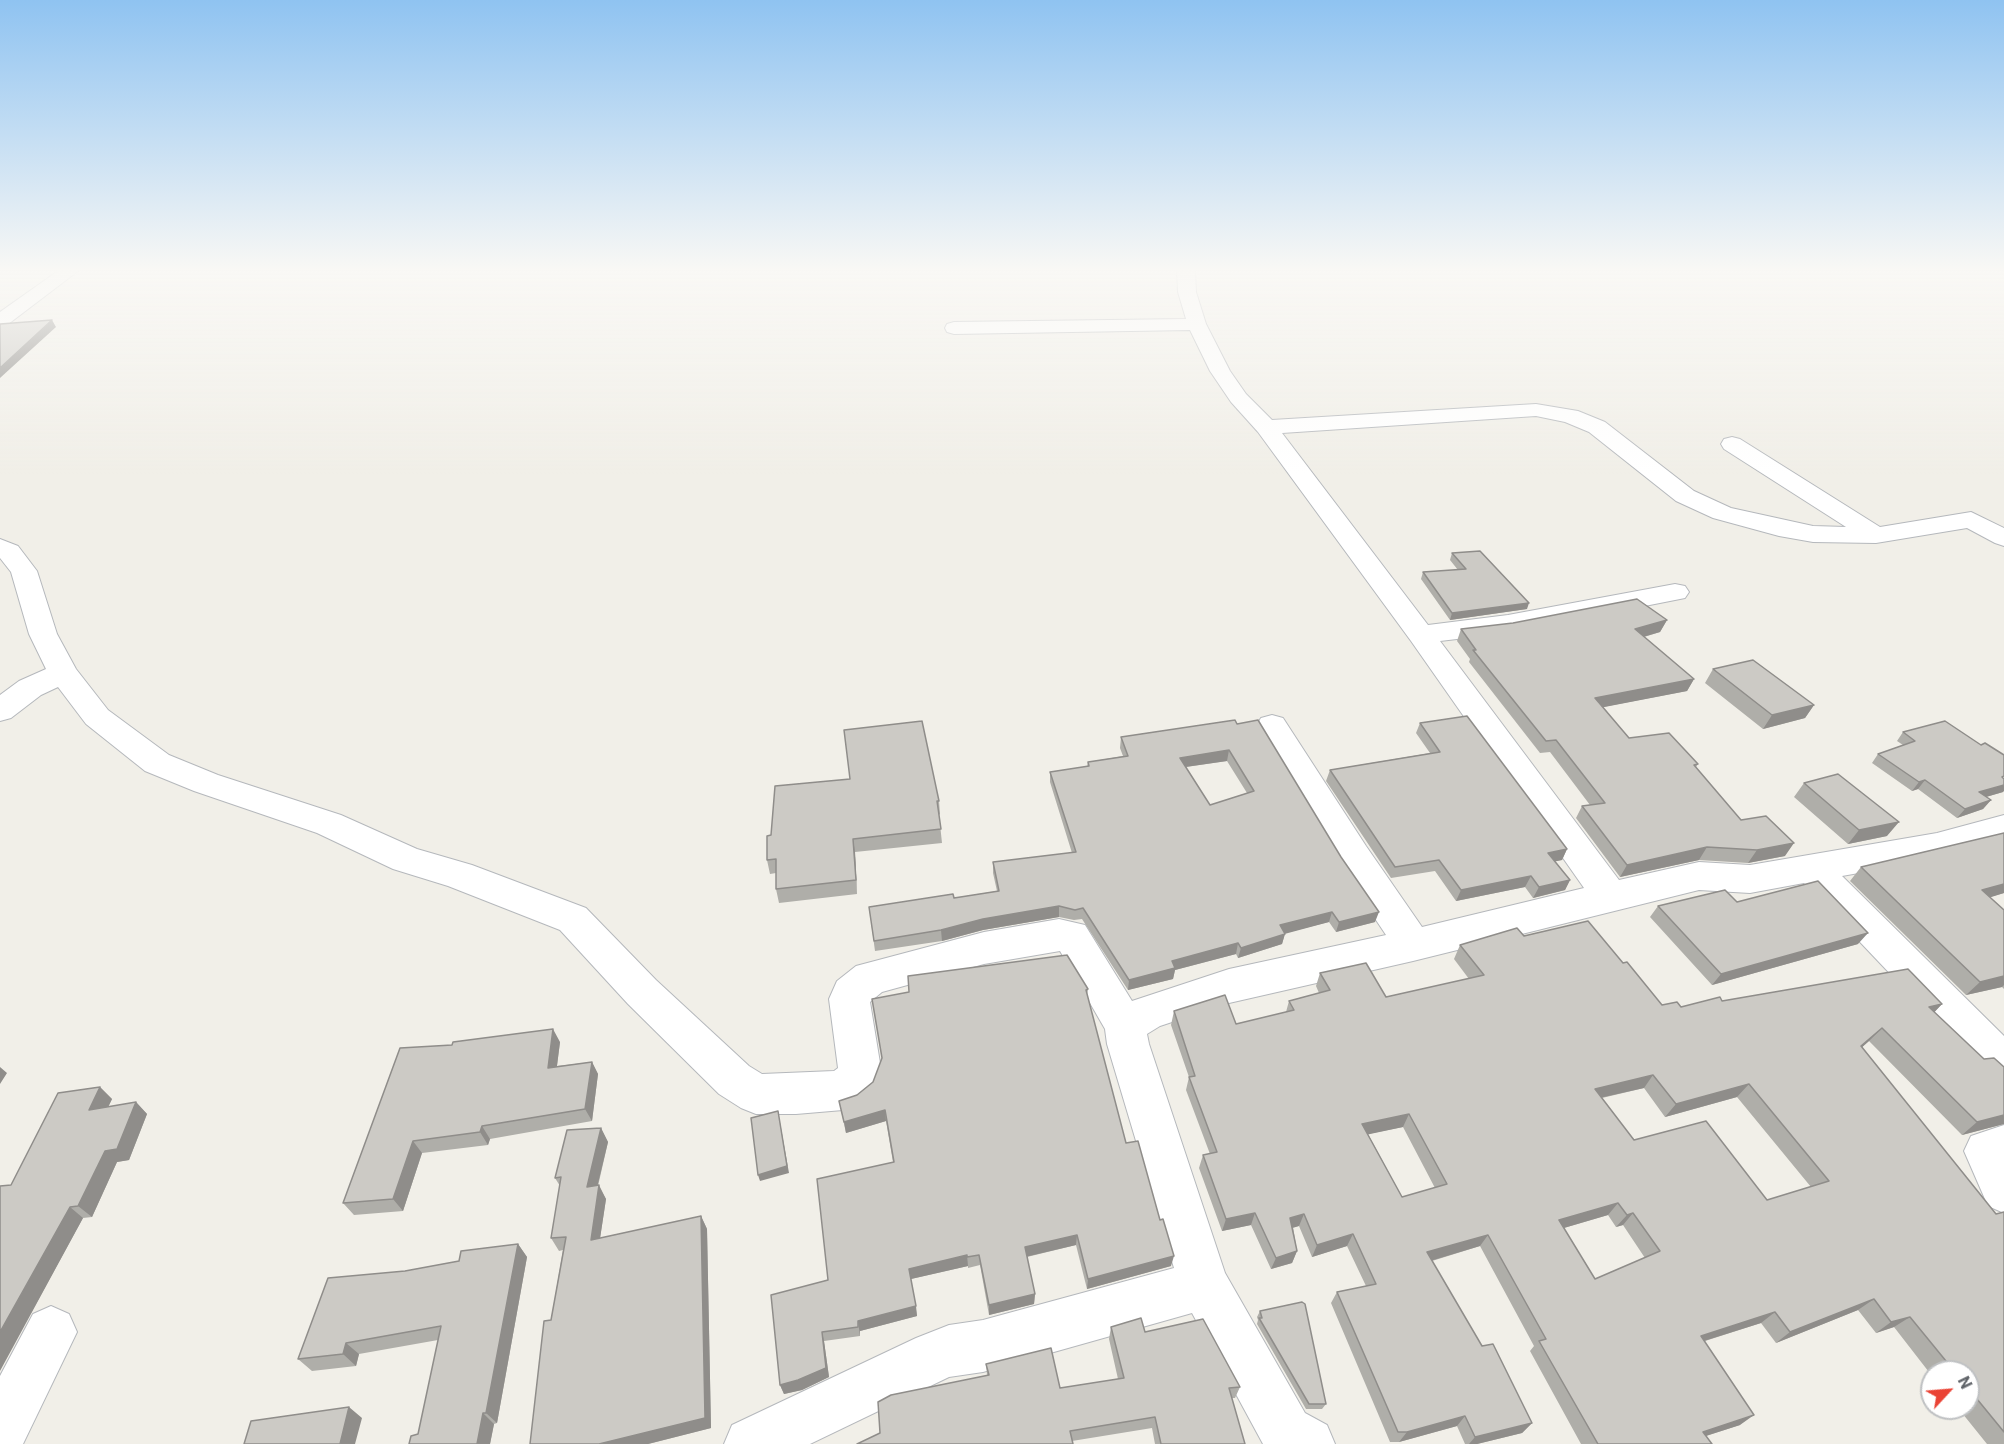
<!DOCTYPE html>
<style>
body{margin:0}
#map{position:relative;width:2004px;height:1444px;overflow:hidden;background:#f1efe8;font-family:Roboto,sans-serif}
canvas{display:block}
.north{position:absolute;left:1920px;top:1360px;width:60px;height:60px;box-sizing:border-box;background:#fff;border:2px solid #bfc1c3;border-radius:50%;rotate:64deg;font-size:16px;font-weight:700;line-height:24px;text-align:center;color:#5f6368}
.north::after{content:'';display:block;margin:auto;width:21px;height:27px;background:#ea4335;clip-path:polygon(50% 0,100% 100%,50% 72%,0 100%)}
</style>
<div id="map">
<canvas width="2004" height="1444"></canvas>
<div class="north">N</div>
</div>
<script>
const ctx = document.querySelector('canvas').getContext('2d');
ctx.lineJoin = 'round';
const shape = rows => new Path2D(rows.map(r => 'M' + r).join(''));
function trace(path, color, width, dash) { ctx.strokeStyle = color; ctx.lineWidth = width; ctx.lineCap = dash ? 'butt' : 'round'; ctx.setLineDash(dash || []); ctx.stroke(path); }
function paint(path, color) { ctx.fillStyle = color; ctx.fill(path, 'evenodd'); }
const street = shape([
 [58,271,78,271,7,325,0,327,0,312,58,271],
 [1177,271,1195,271,1196,292,1206,324,1230,371,1246,394,1272,420,1536,404,1578,411,1605,422,1694,491,1731,508,1813,526,1846,527,1724,449,1721,444,1724,439,1732,437,1740,439,1880,527,1971,512,2004,528,2004,546,1995,543,1967,528,1876,543,1813,542,1779,536,1713,518,1676,501,1589,432,1565,422,1536,416,1282,433,1428,625,1508,615,1675,584,1685,586,1689,592,1685,598,1675,600,1508,633,1440,641,1619,880,1699,862,1750,865,1937,833,2004,815,2004,841,1937,859,1842,876,2004,1036,2004,1083,1989,1078,1804,883,1750,893,1699,890,1413,961,1229,1003,1160,1026,1147,1034,1149,1044,1225,1273,1305,1413,1327,1425,1335,1444,1263,1444,1192,1313,983,1372,949,1377,810,1444,724,1444,732,1425,916,1338,949,1325,983,1320,1174,1268,1107,1044,1105,1029,1060,951,984,964,882,992,870,1002,881,1069,873,1092,858,1104,843,1110,796,1114,756,1114,741,1108,719,1094,628,1004,560,930,448,886,393,869,317,833,194,791,145,771,86,724,58,687,41,695,11,718,0,721,0,695,19,681,46,669,29,634,11,572,0,558,0,539,18,546,37,571,57,634,76,669,108,710,169,755,218,775,341,815,417,849,472,865,586,908,656,980,749,1066,762,1074,834,1071,838,1068,829,999,837,981,856,966,984,932,1059,919,1085,925,1132,1001,1229,969,1386,935,1340,866,1256,726,1261,718,1272,715,1283,718,1366,846,1422,927,1584,888,1411,641,1258,432,1231,402,1210,371,1190,330,954,334,947,332,945,328,947,324,954,322,1186,319,1178,292,1177,271],
 [2004,1125,2004,1213,1988,1206,1964,1151,1971,1136,2004,1125],
 [51,1306,69,1314,77,1332,23,1444,0,1444,0,1376,33,1314,51,1306]
]);
trace(street, '#b5b8bc', 2);
paint(street, '#fff');
paint(shape([
 [1452,553,1527,609,1450,620,1421,579,1423,572,1458,570,1450,560],
 [1667,620,1660,632,1644,637,1694,679,1687,691,1603,707,1629,738,1698,764,1696,767,1741,820,1785,856,1748,863,1699,860,1620,877,1576,818,1582,806,1590,805,1550,752,1540,753,1469,662,1470,659,1457,641,1461,629],
 [1713,669,1814,705,1805,718,1763,729,1705,683],
 [1235,720,1375,922,1336,932,1329,922,1285,933,1282,944,1238,958,1236,954,1175,970,1173,979,1128,990,1082,919,1074,920,1059,917,983,930,942,941,875,951,869,907,954,898,997,891,993,873,993,862,1072,853,1050,782,1050,772,1087,767,1088,762,1123,756,1120,748,1121,737],
 [1227,761,1247,793,1210,805,1186,767],
 [1420,723,1567,849,1562,860,1555,861,1570,880,1565,890,1533,898,1525,887,1456,901,1435,871,1391,878,1326,781,1330,770,1430,753,1416,733],
 [1903,732,2003,792,1986,797,1991,800,1983,809,1957,818,1918,789,1912,791,1872,763,1878,754,1903,745,1897,741],
 [850,779,939,801,940,814,939,815,942,843,855,852,857,894,779,903,776,889,776,873,770,874,767,860,771,835],
 [1804,783,1887,836,1848,844,1794,797],
 [2004,833,2004,893,1990,897,2004,910,2004,989,2002,987,1966,995,1850,881,1861,867],
 [1658,906,1858,944,1712,985,1650,917],
 [1524,936,1623,963,1662,1005,1681,1007,1722,1001,1942,1004,1934,1012,2004,1124,1962,1135,1869,1041,1862,1047,1996,1214,2004,1212,2004,1444,1987,1444,1958,1408,1968,1408,1968,1372,1932,1372,1932,1376,1894,1327,1876,1333,1858,1310,1776,1343,1761,1323,1705,1341,1740,1425,1706,1436,1712,1444,1581,1444,1530,1351,1534,1346,1480,1246,1432,1261,1482,1346,1532,1423,1522,1433,1477,1444,1465,1444,1457,1426,1399,1442,1390,1442,1331,1303,1337,1292,1366,1286,1347,1246,1312,1257,1299,1226,1293,1227,1297,1251,1292,1263,1271,1269,1251,1225,1222,1231,1199,1168,1203,1155,1210,1154,1186,1090,1189,1077,1171,1025,1174,1011,1236,1024,1286,1012,1289,1001,1319,993,1316,986,1320,973,1386,997,1469,979,1454,959,1460,945],
 [1644,1088,1665,1117,1737,1097,1811,1187,1767,1200,1634,1140,1602,1098],
 [1403,1127,1435,1188,1402,1197,1368,1134],
 [1608,1215,1616,1227,1623,1225,1645,1258,1595,1279,1564,1228],
 [1088,989,1087,995,1126,1143,1171,1266,1087,1289,1076,1245,1027,1257,1035,1294,1034,1304,989,1315,980,1265,968,1268,968,1266,911,1279,917,1316,860,1331,860,1336,824,1341,829,1377,802,1390,784,1394,780,1385,828,1280,893,1162,886,1121,846,1133,839,1101,857,1095,873,1082],
 [560,1042,557,1066,592,1062,598,1074,592,1121,490,1139,488,1145,422,1153,403,1211,354,1215,343,1203,400,1048],
 [100,1087,112,1099,108,1107,136,1102,147,1114,129,1160,117,1162,92,1217,83,1218,31,1313,11,1185],
 [601,1128,608,1142,598,1186,606,1199,600,1238,701,1216,707,1229,711,1428,648,1444,530,1444,563,1250,559,1251,551,1238,560,1186,555,1178],
 [518,1244,527,1257,497,1423,494,1424,490,1444,409,1444,418,1434,438,1340,359,1354,356,1366,312,1371,298,1359,405,1271,459,1261],
 [1260,1311,1326,1404,1322,1409,1306,1409,1257,1324,1258,1320,1257,1317],
 [1111,1327,1145,1332,1240,1387,1235,1398,1232,1398,1245,1444,1155,1444,1152,1428,1072,1441,880,1433,987,1375,986,1364,1060,1388,1118,1379,1109,1339]
]), '#afaea9');
paint(shape([
 [52,320,56,327,0,378,0,368],
 [1529,603,1527,609,1450,620,1452,613],
 [1667,620,1660,632,1629,641,1635,629],
 [1694,679,1687,691,1589,710,1595,698],
 [1814,705,1805,718,1763,729,1772,715],
 [1229,750,1227,761,1178,768,1180,758],
 [1925,780,1918,789,1912,791,1919,782],
 [2004,785,2004,791,2003,792,1972,801,1979,792],
 [1991,800,1983,809,1957,818,1965,809],
 [1899,822,1887,836,1848,844,1859,830],
 [853,839,855,852,857,894,856,880],
 [1794,843,1785,856,1748,863,1757,850],
 [1707,847,1699,860,1620,877,1627,865],
 [1567,849,1562,860,1543,864,1548,853],
 [1531,876,1525,887,1456,901,1461,890],
 [1570,880,1565,890,1533,898,1539,887],
 [2004,884,2004,893,1969,904,1982,890],
 [1059,906,1059,917,983,930,942,941,941,930,983,919],
 [1332,912,1329,922,1277,936,1280,925],
 [1379,912,1375,922,1336,932,1339,922],
 [1868,933,1858,944,1712,985,1721,974],
 [1285,934,1282,944,1238,958,1241,948],
 [1238,943,1236,954,1175,970,1173,979,1128,990,1129,980,1172,961],
 [2004,976,2004,985,2002,987,1966,995,1980,982],
 [1942,1004,1929,1018,1929,1007],
 [1882,1028,1869,1041,1849,1059,1861,1046],
 [553,1029,560,1042,555,1081,548,1068],
 [592,1062,598,1074,592,1121,585,1109],
 [0,1067,7,1073,0,1084],
 [1653,1075,1644,1088,1586,1101,1595,1089],
 [1749,1084,1737,1097,1665,1117,1676,1104],
 [100,1087,112,1099,101,1122,89,1110],
 [136,1102,147,1114,129,1160,117,1162,92,1217,78,1206,105,1151],
 [885,1110,886,1121,846,1133,844,1122],
 [778,1111,789,1173,760,1181,758,1175],
 [1409,1114,1403,1127,1356,1137,1362,1124],
 [2004,1115,2004,1124,1962,1135,1977,1122],
 [482,1126,490,1139,488,1145,480,1132],
 [601,1128,608,1142,594,1200,587,1187],
 [413,1141,422,1153,403,1211,393,1199],
 [599,1185,606,1199,598,1252,591,1240],
 [1618,1203,1608,1215,1550,1232,1559,1220],
 [70,1207,83,1218,0,1371,0,1332],
 [1255,1213,1251,1225,1222,1231,1226,1219],
 [1633,1213,1623,1225,1616,1227,1627,1215],
 [1304,1214,1299,1226,1286,1230,1290,1218],
 [701,1216,707,1229,711,1428,648,1444,599,1444],
 [1353,1234,1347,1246,1312,1257,1317,1245],
 [1077,1235,1076,1245,1025,1257,1025,1247],
 [1488,1235,1480,1246,1420,1264,1427,1252],
 [518,1244,527,1257,497,1423,486,1413],
 [1297,1251,1292,1263,1271,1269,1276,1258],
 [967,1255,968,1266,911,1279,909,1269],
 [1174,1256,1171,1266,1087,1289,1088,1279],
 [1035,1294,1034,1304,989,1315,989,1305],
 [1874,1299,1858,1310,1776,1343,1790,1332],
 [916,1306,917,1316,860,1331,860,1336,858,1321],
 [1775,1312,1761,1323,1688,1346,1701,1336],
 [1910,1317,1894,1327,1876,1333,1891,1322],
 [822,1332,824,1341,829,1377,802,1390,784,1394,780,1385],
 [346,1343,359,1354,356,1366,343,1354],
 [349,1407,362,1418,355,1444,340,1444],
 [483,1413,494,1424,490,1444,477,1444],
 [1754,1415,1740,1425,1690,1441,1703,1432],
 [1465,1416,1457,1426,1399,1442,1407,1432],
 [1532,1423,1522,1433,1477,1444,1469,1444,1475,1437]
]), '#8f8d8a');
const building = shape([
 [52,320,0,368,0,324,52,320],
 [1480,551,1529,603,1452,613,1423,572,1466,569,1452,553,1480,551],
 [1637,599,1667,620,1635,629,1694,679,1595,698,1629,738,1669,733,1698,764,1694,765,1741,820,1766,816,1794,843,1757,850,1707,847,1627,865,1582,806,1605,803,1556,740,1546,741,1473,650,1476,650,1461,629,1513,623,1637,599],
 [1753,660,1814,705,1772,715,1713,669,1753,660],
 [1467,716,1567,849,1548,853,1570,880,1539,887,1531,876,1461,890,1439,860,1395,867,1330,770,1440,752,1420,723,1467,716],
 [1235,720,1237,724,1258,720,1341,857,1379,912,1339,922,1332,912,1280,925,1285,934,1241,948,1238,943,1172,961,1175,968,1129,980,1083,908,1075,910,1059,906,983,919,941,930,874,941,869,907,953,894,954,898,999,891,993,862,1076,852,1050,772,1089,766,1088,762,1128,756,1121,737,1235,720],
 [1229,750,1254,791,1210,805,1180,758,1229,750],
 [922,721,939,801,937,801,941,829,853,839,856,880,776,889,776,859,767,860,767,836,771,835,775,786,850,779,844,730,922,721],
 [1945,721,1981,745,1985,743,2004,755,2004,776,2002,777,2004,779,2004,785,1979,792,1991,800,1965,809,1925,780,1919,782,1878,754,1915,741,1903,732,1945,721],
 [1838,774,1899,822,1859,830,1804,783,1838,774],
 [2004,833,2004,884,1982,890,2004,910,2004,976,1980,982,1861,867,2004,833],
 [1818,881,1868,933,1721,974,1658,906,1725,890,1737,902,1818,881],
 [1588,921,1623,963,1627,962,1662,1005,1677,1002,1681,1007,1720,997,1722,1001,1908,969,1942,1004,1929,1007,1984,1059,1994,1058,2004,1067,2004,1115,1977,1122,1882,1028,1861,1046,1996,1214,2004,1212,2004,1432,1968,1388,1968,1372,1955,1372,1910,1317,1891,1322,1874,1299,1790,1332,1775,1312,1701,1336,1754,1415,1703,1432,1712,1444,1598,1444,1539,1341,1546,1339,1488,1235,1427,1252,1482,1346,1493,1344,1532,1423,1475,1437,1465,1416,1407,1432,1398,1432,1337,1292,1376,1284,1353,1234,1317,1245,1304,1214,1290,1218,1297,1251,1276,1258,1255,1213,1226,1219,1203,1155,1217,1152,1189,1077,1195,1076,1174,1011,1225,995,1236,1024,1294,1010,1289,1001,1330,990,1320,973,1366,963,1386,997,1484,975,1460,945,1517,928,1524,936,1588,921],
 [1653,1075,1676,1104,1749,1084,1829,1181,1767,1200,1706,1121,1634,1140,1595,1089,1653,1075],
 [1409,1114,1447,1184,1402,1197,1362,1124,1409,1114],
 [1618,1203,1627,1215,1633,1213,1660,1251,1595,1279,1559,1220,1618,1203],
 [1067,955,1088,989,1086,990,1126,1143,1138,1141,1160,1220,1163,1219,1174,1256,1088,1279,1077,1235,1025,1247,1035,1294,989,1305,979,1255,967,1257,967,1255,909,1269,916,1306,858,1321,858,1327,822,1332,826,1368,798,1380,780,1385,771,1295,828,1280,817,1179,894,1162,885,1110,844,1122,839,1101,857,1095,873,1082,882,1058,872,999,909,992,908,976,1067,955],
 [553,1029,548,1068,592,1062,585,1109,482,1126,480,1132,413,1141,393,1199,343,1203,400,1048,452,1045,453,1042,553,1029],
 [100,1087,89,1110,136,1102,117,1149,105,1151,78,1206,70,1207,0,1332,0,1186,11,1185,58,1093,100,1087],
 [778,1111,787,1166,758,1175,751,1118,778,1111],
 [601,1128,587,1187,599,1185,591,1240,701,1216,705,1418,599,1444,530,1444,544,1321,551,1320,566,1237,551,1238,561,1177,555,1178,567,1130,601,1128],
 [518,1244,486,1413,483,1413,477,1444,409,1444,411,1436,418,1434,441,1326,346,1343,343,1354,298,1359,328,1278,405,1271,459,1261,461,1251,518,1244],
 [1302,1302,1305,1304,1326,1404,1309,1404,1259,1318,1262,1318,1260,1311,1302,1302],
 [1141,1318,1145,1332,1203,1319,1240,1387,1229,1388,1245,1444,1161,1444,1155,1417,1070,1431,1073,1444,857,1444,880,1433,878,1402,891,1395,989,1375,986,1364,1051,1348,1060,1388,1124,1378,1111,1327,1141,1318],
 [349,1407,340,1444,244,1444,251,1421,349,1407]
]);
paint(building, '#cccac5');
trace(building, '#8f8d8a', 1.5);
const sky = ctx.createLinearGradient(0, 0, 0, 474);
sky.addColorStop(0, '#8fc3f1');
sky.addColorStop(0.57, '#f9f8f5');
sky.addColorStop(1, '#f9f8f500');
ctx.fillStyle = sky;
ctx.fillRect(0, 0, 2004, 474);
</script>
